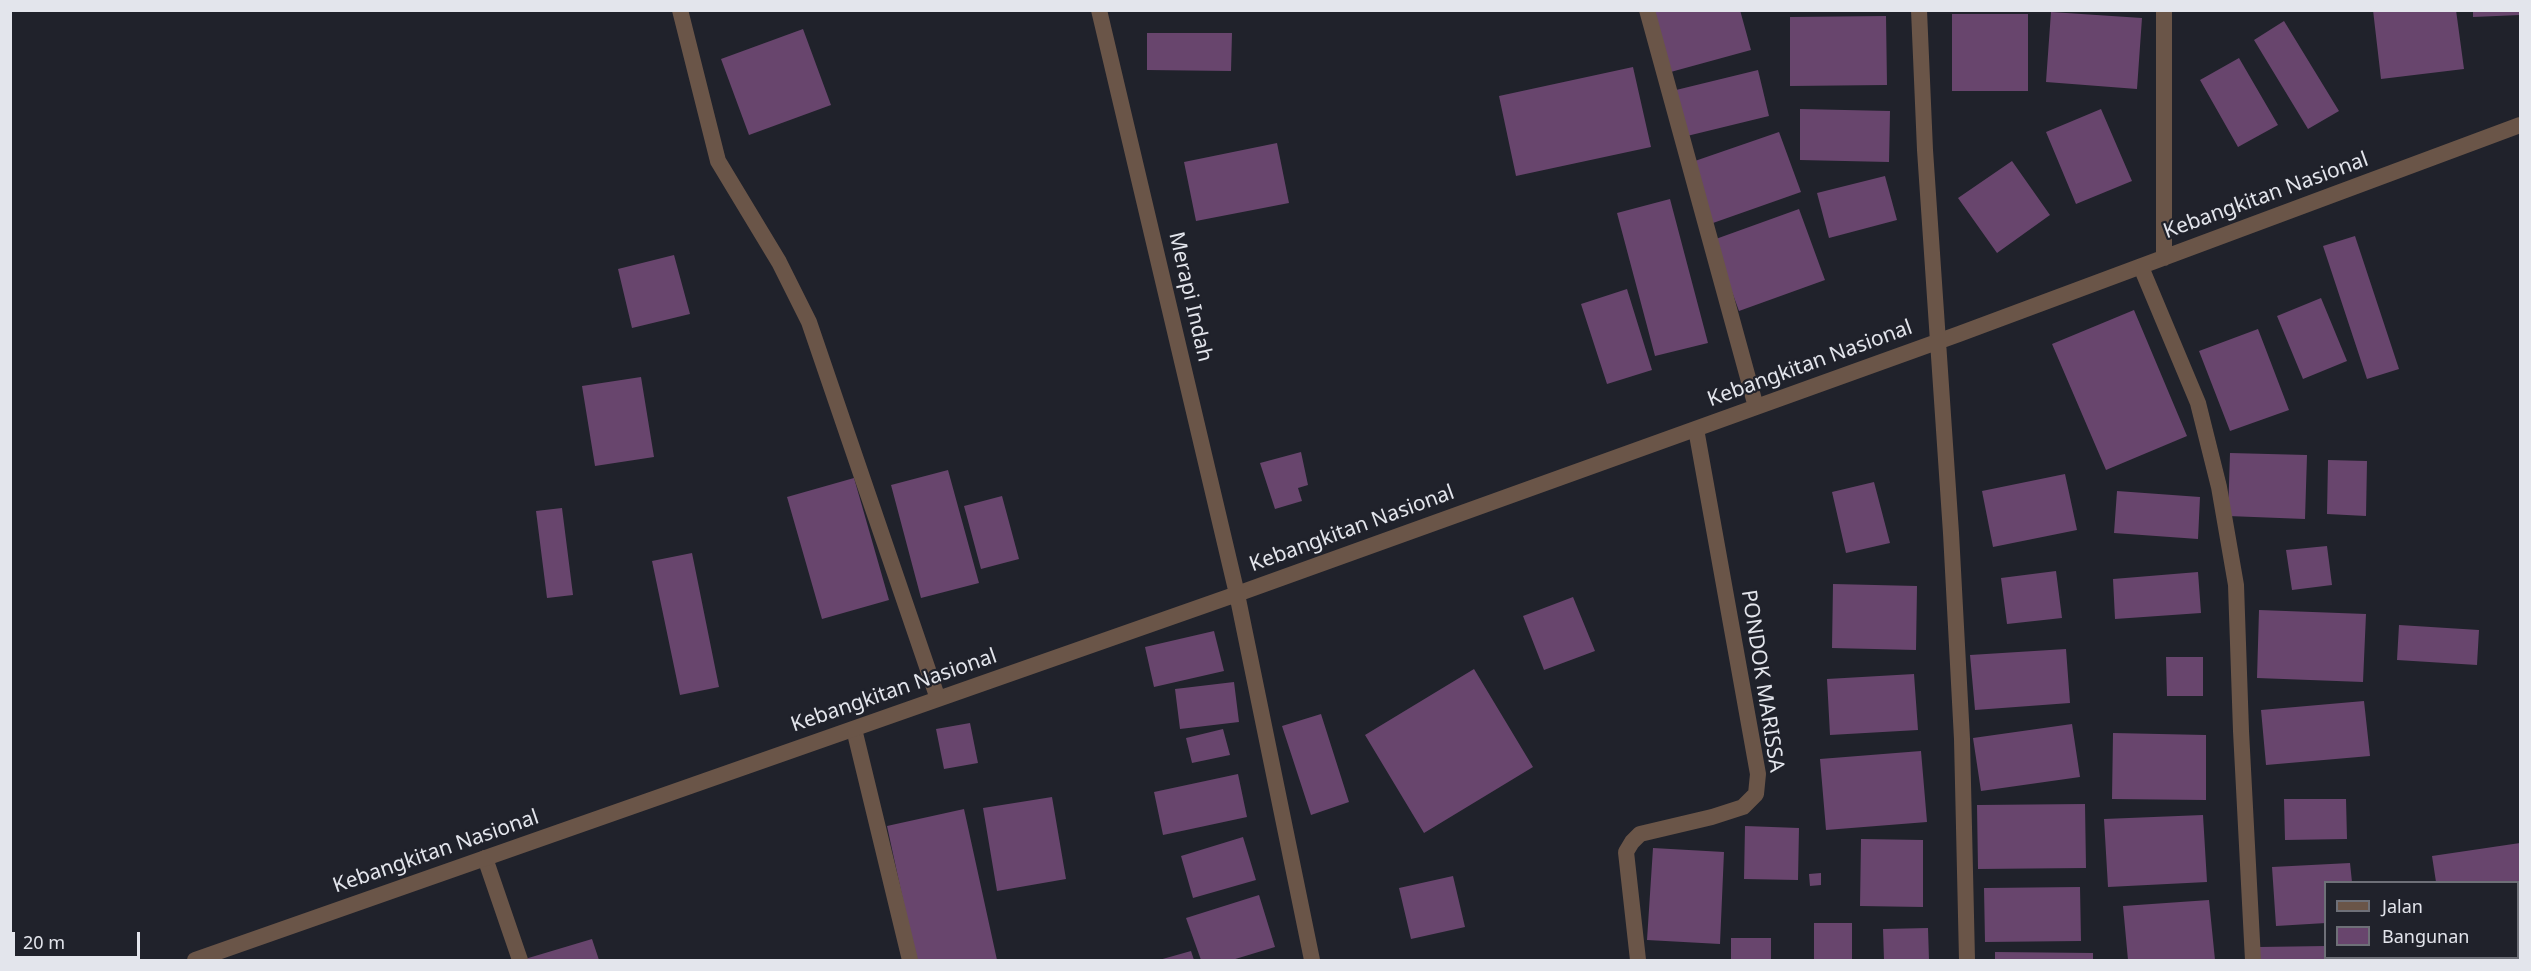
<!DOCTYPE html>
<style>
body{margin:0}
#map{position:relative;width:2531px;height:971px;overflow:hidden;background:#20222b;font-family:"Noto Sans",sans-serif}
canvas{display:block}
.frame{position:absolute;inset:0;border:12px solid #e3e5ec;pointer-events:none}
.legend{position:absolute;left:2324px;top:881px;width:195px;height:78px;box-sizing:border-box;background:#20222b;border:2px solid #6e7078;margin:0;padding:8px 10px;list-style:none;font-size:18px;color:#e3e5ec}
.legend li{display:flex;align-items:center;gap:12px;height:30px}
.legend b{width:30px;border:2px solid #6e7078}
.scale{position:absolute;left:12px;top:932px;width:128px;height:27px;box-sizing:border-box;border:3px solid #e3e5ec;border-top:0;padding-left:8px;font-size:18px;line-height:21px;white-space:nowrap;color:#e3e5ec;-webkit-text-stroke:4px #20222b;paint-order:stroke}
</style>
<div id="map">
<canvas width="2531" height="971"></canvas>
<div class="frame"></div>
<ul class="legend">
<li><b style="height:8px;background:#6a5548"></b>Jalan</li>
<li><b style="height:16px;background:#68456d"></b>Bangunan</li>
</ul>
<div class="scale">20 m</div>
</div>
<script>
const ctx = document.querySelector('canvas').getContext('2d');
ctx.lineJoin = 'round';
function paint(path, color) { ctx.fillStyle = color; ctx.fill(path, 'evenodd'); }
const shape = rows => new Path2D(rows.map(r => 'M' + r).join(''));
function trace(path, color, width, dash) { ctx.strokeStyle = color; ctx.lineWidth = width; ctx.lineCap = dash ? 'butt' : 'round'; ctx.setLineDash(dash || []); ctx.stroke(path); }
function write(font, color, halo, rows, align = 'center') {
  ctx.font = font + ' "Noto Sans",sans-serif'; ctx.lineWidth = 4.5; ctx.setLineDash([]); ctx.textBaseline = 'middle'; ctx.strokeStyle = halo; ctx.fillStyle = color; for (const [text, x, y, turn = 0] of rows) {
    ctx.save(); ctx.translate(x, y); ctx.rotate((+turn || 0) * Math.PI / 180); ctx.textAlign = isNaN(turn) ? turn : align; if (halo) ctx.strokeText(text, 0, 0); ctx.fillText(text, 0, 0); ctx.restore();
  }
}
paint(shape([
 [1654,10,1740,10,1751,50,1667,73],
 [2373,10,2456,10,2464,69,2381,79],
 [2473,10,2520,10,2520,15,2473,17],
 [2051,12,2142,18,2137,89,2046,82],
 [1952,14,2028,14,2028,91,1952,91],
 [1886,16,1887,85,1790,86,1790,17],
 [2284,21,2339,111,2308,129,2254,40],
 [803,29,831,105,749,135,721,59],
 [1147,33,1232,33,1231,71,1147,70],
 [2239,58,2278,125,2238,147,2200,80],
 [1633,67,1651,147,1516,176,1499,96],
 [1758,70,1769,116,1687,136,1676,90],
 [1800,109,1890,111,1889,162,1800,160],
 [2101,109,2132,181,2076,204,2046,132],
 [1779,132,1801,192,1713,223,1692,162],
 [1277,143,1289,203,1196,221,1184,162],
 [2012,161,2050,215,1997,253,1958,198],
 [1885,176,1897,220,1829,238,1817,193],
 [1670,199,1708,343,1655,356,1617,213],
 [1799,209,1825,280,1739,311,1713,240],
 [2355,236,2399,369,2367,379,2323,246],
 [674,255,690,314,632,328,618,269],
 [1627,289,1652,370,1607,384,1581,304],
 [2321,298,2347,361,2303,379,2277,316],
 [2134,310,2187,436,2106,470,2052,344],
 [2258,329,2289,410,2230,431,2199,351],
 [641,377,654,457,595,466,582,386],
 [1301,452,1308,485,1298,488,1302,501,1275,509,1260,463],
 [2230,453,2307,455,2305,519,2228,516],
 [2328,460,2367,461,2366,516,2327,514],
 [948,470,979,583,921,598,891,485],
 [2065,474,2077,530,1993,547,1982,491],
 [854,478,889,600,822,619,787,497],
 [1874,482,1890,543,1846,553,1832,492],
 [2117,491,2200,497,2198,539,2114,533],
 [1002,496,1019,559,981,569,964,506],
 [562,508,573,595,547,598,536,511],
 [2327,546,2332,585,2292,590,2286,550],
 [692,553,719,687,680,695,652,561],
 [2056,571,2062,618,2007,624,2001,578],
 [2198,572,2201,613,2115,619,2113,579],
 [1833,584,1917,586,1916,650,1832,648],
 [1573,597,1595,651,1544,670,1523,616],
 [2259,610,2366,614,2363,682,2257,678],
 [2399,625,2479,630,2477,665,2397,660],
 [1214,631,1224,671,1154,687,1145,647],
 [2066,649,2070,703,1975,710,1970,655],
 [2166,657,2203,657,2203,696,2167,696],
 [1474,669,1533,767,1424,833,1365,735],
 [1914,674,1918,730,1830,735,1827,679],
 [1234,682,1239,722,1180,729,1175,689],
 [2364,701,2370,756,2266,765,2261,710],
 [1321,714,1349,802,1311,815,1282,726],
 [970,723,978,763,944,769,936,729],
 [2072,724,2080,777,1981,791,1973,738],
 [1223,729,1230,755,1192,763,1186,738],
 [2113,733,2206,735,2206,800,2112,799],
 [1921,751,1927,822,1826,830,1820,759],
 [1238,774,1247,817,1163,835,1154,792],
 [1052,797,1066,879,997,891,983,808],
 [2284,799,2346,799,2347,839,2285,840],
 [2085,804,2086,868,1978,869,1977,805],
 [964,809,997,960,916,960,887,826],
 [2203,815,2207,882,2108,887,2104,819],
 [1745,826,1799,828,1798,880,1744,879],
 [1243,837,1256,880,1193,898,1181,856],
 [1861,839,1923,840,1923,907,1860,906],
 [2520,843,2520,916,2518,916,2518,882,2436,882,2432,856],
 [1653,848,1724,852,1720,944,1647,940],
 [2350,863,2352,882,2326,882,2326,923,2276,926,2272,867],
 [1821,873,1821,885,1810,886,1809,874],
 [1453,876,1465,927,1411,939,1399,888],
 [2080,887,2081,941,1985,942,1984,888],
 [1259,895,1275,947,1232,960,1201,960,1186,918],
 [2209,900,2215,960,2128,960,2123,906],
 [1814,923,1852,923,1852,960,1814,960],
 [1928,928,1929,960,1884,960,1883,929],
 [1731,938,1771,938,1771,960,1731,960],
 [592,939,599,960,526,960,525,959],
 [2326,946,2326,958,2350,958,2350,960,2259,960,2259,947],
 [1191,951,1194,960,1159,960],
 [1995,952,2093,953,2093,960,1995,960]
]), '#68456d');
trace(shape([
 [854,729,910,960],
 [485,858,520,960]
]), '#6a5548', 16);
trace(shape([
 [680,10,718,161,779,262,809,322,938,699],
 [1099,10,1237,594,1312,960],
 [1647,10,1756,407],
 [1919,10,1925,150,1951,533,1962,739,1967,960],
 [2164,10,2164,258],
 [2141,267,2198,403,2219,487,2236,585,2241,731,2253,960],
 [195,960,1237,594,1959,334,2520,125],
 [1638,960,1626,852,1632,842,1640,834,1712,817,1743,807,1756,794,1758,774,1696,429]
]), '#6a5548', 16);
write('21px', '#e3e5ec', '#20222b', [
 ["Kebangkitan Nasional",2266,196,-20],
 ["Merapi Indah",1190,297,77],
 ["Kebangkitan Nasional",1810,364,-20],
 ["Kebangkitan Nasional",1352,529,-20],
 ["PONDOK MARISSA",1762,681,81],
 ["Kebangkitan Nasional",894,691,-19],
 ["Kebangkitan Nasional",436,852,-19]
]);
</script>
